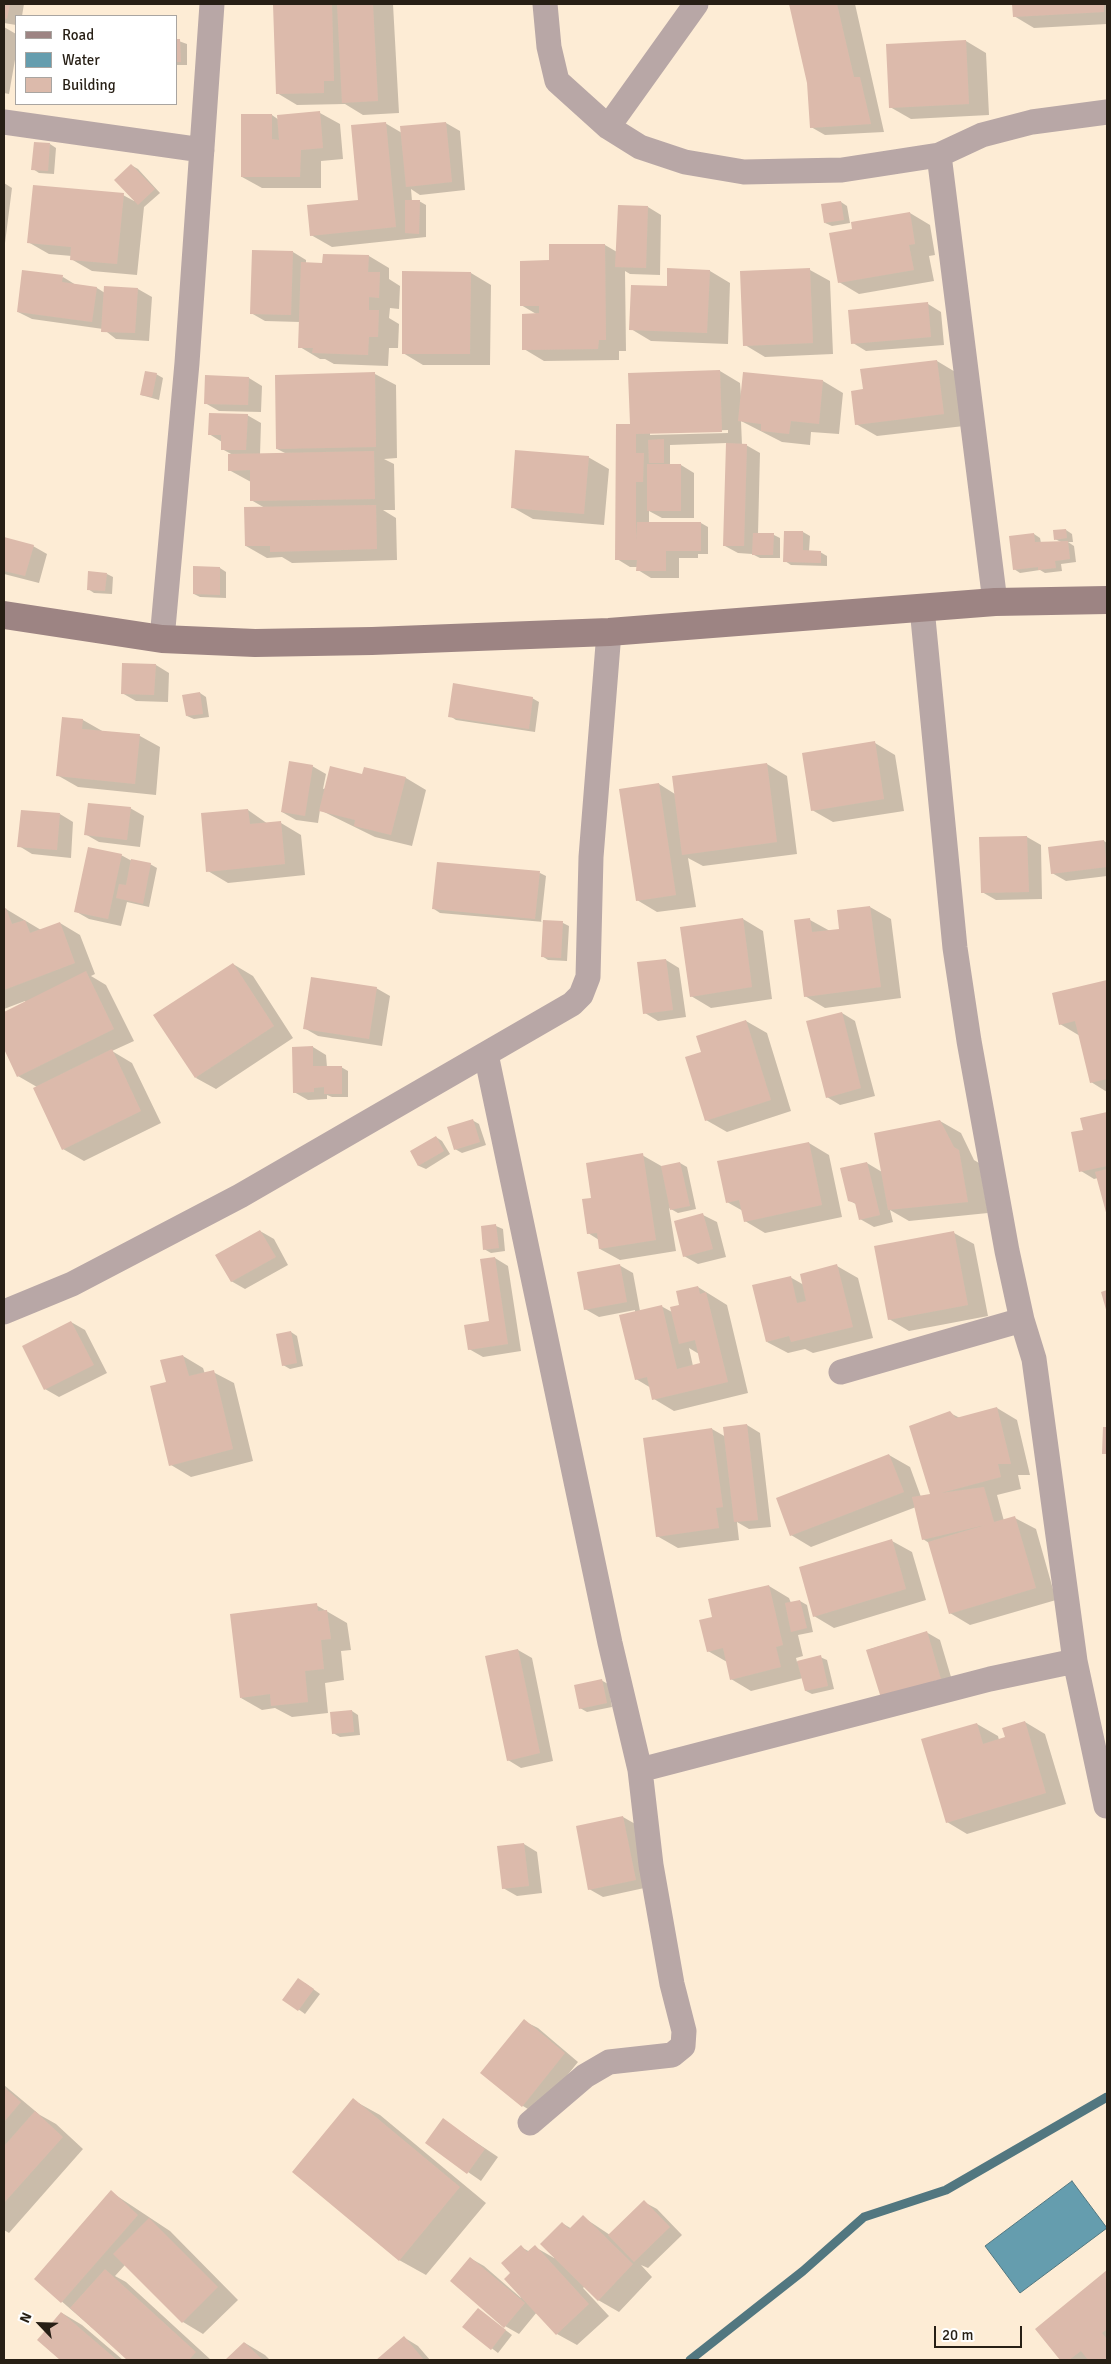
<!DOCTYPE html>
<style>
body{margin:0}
#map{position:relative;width:1111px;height:2364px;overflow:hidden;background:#fdecd5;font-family:Signika,sans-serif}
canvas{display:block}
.frame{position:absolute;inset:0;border:5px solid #271f15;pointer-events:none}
.legend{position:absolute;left:15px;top:15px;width:162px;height:90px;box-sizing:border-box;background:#fff;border:1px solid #a9a5a1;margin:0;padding:6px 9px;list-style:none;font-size:15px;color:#271f15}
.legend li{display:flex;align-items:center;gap:10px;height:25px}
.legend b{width:25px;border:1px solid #a9a5a1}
.north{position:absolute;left:15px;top:2299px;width:50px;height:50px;-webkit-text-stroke:4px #fff;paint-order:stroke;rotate:294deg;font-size:14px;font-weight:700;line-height:20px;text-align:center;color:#271f15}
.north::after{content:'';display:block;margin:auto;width:18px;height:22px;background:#271f15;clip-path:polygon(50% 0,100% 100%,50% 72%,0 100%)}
.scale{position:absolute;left:934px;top:2326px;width:88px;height:22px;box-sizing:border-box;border:2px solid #271f15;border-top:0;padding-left:6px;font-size:15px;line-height:18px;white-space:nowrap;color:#271f15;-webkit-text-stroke:4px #fff;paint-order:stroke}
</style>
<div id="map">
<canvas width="1111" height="2364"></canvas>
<div class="frame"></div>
<ul class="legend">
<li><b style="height:6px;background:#9d8483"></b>Road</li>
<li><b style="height:14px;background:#659dae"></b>Water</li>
<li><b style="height:14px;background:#dcbaab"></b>Building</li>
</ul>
<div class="north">N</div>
<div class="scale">20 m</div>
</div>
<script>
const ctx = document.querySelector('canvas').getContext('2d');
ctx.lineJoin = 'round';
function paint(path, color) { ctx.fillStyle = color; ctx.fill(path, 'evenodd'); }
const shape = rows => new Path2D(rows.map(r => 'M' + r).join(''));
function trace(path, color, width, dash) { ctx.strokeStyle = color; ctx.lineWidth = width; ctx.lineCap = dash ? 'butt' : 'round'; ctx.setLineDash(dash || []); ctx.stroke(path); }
const water = shape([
 [1072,2181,1107,2228,1020,2293,985,2246,1072,2181]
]);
paint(water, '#659dae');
trace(water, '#527780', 1);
paint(shape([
 [4,4,24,4,22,16,16,16,16,25,4,23],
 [274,4,393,4,399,113,363,115,345,104,297,105,277,93],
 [790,4,855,4,884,132,825,135,811,127,808,83],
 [1013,4,1107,4,1107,24,1034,28,1014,16],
 [4,27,16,34,16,54,9,94,4,93],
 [176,40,187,44,187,65,176,65],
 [966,41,986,53,989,115,911,119,890,107],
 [320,113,340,124,343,159,321,161,321,188,262,188,242,177,272,115,279,120],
 [385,123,402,133,401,127,446,123,460,131,465,190,420,195,411,189,412,201,419,201,426,205,426,237,332,247,311,235,360,201],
 [50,144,56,148,54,174,39,173,33,169],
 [131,165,138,169,160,193,144,207,137,275,92,271,71,259,72,256,49,254,28,242,123,195,134,201],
 [4,183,12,188,4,251],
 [841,202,847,206,850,223,832,226,825,223],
 [648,207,661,215,660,275,630,274,625,271,626,351,619,351,619,360,544,361,524,349,538,315,521,305,551,262,605,245,617,252],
 [910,213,930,225,935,255,929,256,934,281,859,294,839,282,854,230],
 [293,252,306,260,306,264,324,264,369,256,389,268,389,279,400,286,399,309,390,308,389,318,399,324,398,348,389,348,388,366,334,364,325,359,320,359,300,347,300,322,265,321,251,313],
 [669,269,710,271,730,283,728,344,651,341,631,329,668,287],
 [810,270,830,281,833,354,765,357,745,345],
 [471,273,491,285,490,365,423,365,403,353],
 [63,277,76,285,97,288,105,293,138,289,152,297,149,341,116,339,103,329,32,319,18,312],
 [928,304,941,312,944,345,866,351,853,343],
 [4,361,5,362,4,383],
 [937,361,957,373,964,426,877,436,856,424,864,390],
 [720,371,740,383,741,396,823,381,843,393,839,434,811,432,810,445,782,442,741,421,742,445,746,445,760,453,758,534,774,535,780,538,780,558,760,558,752,554,738,553,725,546,727,443,670,445,670,465,681,465,694,473,694,518,662,518,649,511,649,524,701,523,708,527,708,554,698,554,698,558,679,558,679,578,651,578,638,570,638,567,630,567,617,559,631,425],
 [728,430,728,433,650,435,650,433],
 [156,374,163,378,159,400,141,395],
 [375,374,396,385,397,458,384,459,394,464,395,510,383,510,396,518,397,560,292,563,282,557,267,558,246,546,265,508,251,500,251,482,229,470,233,455,222,449,222,442,209,434,247,415,261,423,260,455,287,454,277,449,276,376],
 [249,378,262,386,261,412,219,411,205,403],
 [588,457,609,469,604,525,533,519,512,507],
 [1066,530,1072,534,1073,542,1068,542,1074,546,1076,562,1061,564,1062,571,1045,573,1040,570,1020,573,1014,569,1034,534,1040,538,1041,543,1061,542,1055,539],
 [785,532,803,532,810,536,809,551,820,552,827,556,827,566,791,565,785,561],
 [4,539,33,546,47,554,39,583,4,574],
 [220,568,226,572,226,598,200,597,194,594],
 [107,574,113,577,112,594,94,593,88,589],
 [156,665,169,673,168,702,136,701,122,693],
 [200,693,206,697,209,717,194,719,187,716],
 [532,698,539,702,535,732,456,720,450,716],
 [63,718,83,720,104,732,140,736,160,747,156,795,78,787,57,775],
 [875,743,895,755,904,811,833,822,812,810],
 [767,764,787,776,797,854,703,866,688,858,696,907,657,912,637,900,659,784,675,794],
 [312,766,326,774,323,789,363,776,365,768,406,778,426,790,412,846,375,837,320,810,318,823,296,820,282,812],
 [130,808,144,816,140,847,99,842,85,834],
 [248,810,268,824,281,823,301,835,305,875,228,883,208,871],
 [60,814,73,822,71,858,32,854,19,846],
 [1027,837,1041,845,1042,899,996,900,982,892],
 [1104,841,1107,843,1107,876,1066,881,1052,873],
 [121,855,132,861,150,864,157,868,149,907,127,902,121,926,89,919,75,911],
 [540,873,546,876,541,922,563,923,569,926,567,961,548,960,542,956,544,922,440,913,434,909],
 [870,907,891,919,901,998,825,1008,805,996,810,920,830,931,840,930,838,911],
 [6,909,41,930,60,923,80,935,95,974,91,976,106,985,134,1041,112,1051,132,1063,161,1123,84,1161,63,1149,37,1087,18,1076,4,1047,4,1014,26,1003,25,1001,4,1009,4,910],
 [743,919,763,931,772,999,711,1008,691,996],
 [666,960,679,968,686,1017,658,1021,645,1013],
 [233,964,253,976,293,1038,216,1089,196,1078],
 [1107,981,1107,1092,1091,1082,1080,1036,1060,1024,1053,994],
 [376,988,390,996,382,1046,318,1036,304,1028],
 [842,1013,855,1021,875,1096,840,1105,827,1097],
 [746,1021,767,1033,791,1111,727,1132,706,1120],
 [313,1047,326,1055,327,1067,341,1067,348,1071,348,1097,332,1097,327,1095,327,1099,308,1100,294,1092],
 [1107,1113,1107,1214,1098,1178,1094,1179,1081,1171,1084,1131,1082,1119],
 [472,1120,479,1124,486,1145,462,1153,455,1149],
 [940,1121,961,1133,974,1160,979,1163,988,1213,909,1221,890,1210,893,1222,874,1227,860,1219,857,1205,849,1200,867,1163,882,1172],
 [436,1137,442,1141,450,1154,426,1169,419,1166,411,1152],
 [809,1143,829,1155,842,1217,765,1233,745,1221,743,1211,727,1202],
 [642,1155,663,1167,680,1163,687,1167,696,1209,678,1213,669,1208,676,1251,620,1260,600,1249,599,1240,588,1233],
 [703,1215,717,1222,726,1257,698,1264,684,1256],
 [496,1226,503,1229,505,1251,491,1253,484,1249],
 [260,1231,274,1239,288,1265,245,1289,231,1281],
 [954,1233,974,1244,988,1316,909,1331,889,1319],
 [495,1258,508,1266,521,1351,483,1357,469,1349,491,1322],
 [619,1265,633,1273,640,1311,661,1306,672,1312,698,1287,727,1305,748,1393,674,1411,654,1399,651,1388,636,1379,635,1310,599,1317,585,1309],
 [689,1348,699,1354,702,1364,693,1366],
 [837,1266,858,1278,873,1338,813,1353,805,1349,788,1353,767,1342,790,1277,804,1285],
 [71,1322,85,1330,107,1373,59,1397,45,1389],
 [291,1332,297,1336,303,1366,290,1369,283,1365],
 [183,1356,203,1368,205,1374,213,1372,234,1383,253,1461,191,1477,171,1465,167,1383],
 [997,1408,1017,1420,1030,1475,1018,1475,1021,1489,997,1495,1004,1521,1015,1518,1036,1529,1056,1600,970,1625,950,1613,929,1543,923,1539,916,1507,811,1547,791,1535,889,1455,910,1467,921,1497,932,1495,950,1413,960,1418],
 [747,1425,760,1433,771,1527,749,1529,737,1522,739,1540,678,1548,657,1536,712,1429,726,1437],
 [892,1541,912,1552,926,1600,834,1628,814,1616],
 [769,1586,789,1598,791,1603,800,1601,807,1605,813,1632,798,1635,803,1656,796,1658,797,1662,820,1657,827,1660,834,1689,812,1694,806,1691,803,1678,751,1691,731,1679,727,1662,708,1651,714,1618],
 [316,1605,347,1623,351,1650,341,1651,344,1680,325,1683,328,1713,292,1717,275,1708,262,1710,241,1698],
 [926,1632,940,1640,954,1687,867,1650],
 [518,1650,532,1658,553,1761,521,1768,508,1760],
 [601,1680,608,1684,612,1707,587,1712,580,1708],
 [352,1711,358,1715,360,1735,340,1737,333,1733],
 [1025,1722,1045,1734,1066,1804,967,1834,947,1822,977,1724,998,1736,999,1740,1006,1738],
 [623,1817,637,1825,649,1887,603,1897,589,1889],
 [524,1844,537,1852,542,1893,517,1896,503,1888],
 [305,1983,320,1994,305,2014,284,1999],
 [524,2021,538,2028,578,2062,536,2114,523,2106],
 [4,2085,40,2115,56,2124,83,2149,9,2233,4,2230],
 [353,2100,380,2115,486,2203,426,2275,399,2260],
 [443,2120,498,2157,481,2181,426,2143],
 [111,2192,170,2231,238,2300,203,2334,183,2322,125,2265,115,2276,126,2282,211,2360,129,2360,36,2279],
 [644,2202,657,2209,682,2235,648,2268,641,2265,652,2277,619,2312,598,2300,585,2286,583,2288,609,2316,577,2345,557,2334,537,2312,519,2334,505,2326,470,2258,484,2266,521,2298,512,2273,521,2247,530,2252,535,2247,554,2258,562,2223,572,2229,583,2217,610,2235],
 [1107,2272,1107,2360,1061,2360,1037,2330],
 [478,2309,512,2335,498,2353,464,2327],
 [62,2313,82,2325,123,2360,62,2360,39,2340],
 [405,2338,418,2346,430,2360,378,2360],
 [245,2343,265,2355,270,2360,227,2360]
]), '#0003');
trace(shape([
 [690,2360,803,2271,864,2217,946,2190,1107,2097]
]), '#527780', 9);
paint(shape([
 [4,4,10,4,7,19,4,18],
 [273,4,332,4,334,81,324,81,324,93,276,94],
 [337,4,373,4,378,101,342,103],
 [789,4,837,4,854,77,860,77,871,124,810,128,807,83],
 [1012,4,1104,4,1104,12,1013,17],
 [176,39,180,39,181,62,176,62],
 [966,40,969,104,889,108,886,44],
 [320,111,323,148,301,150,300,177,241,177,241,114,272,114,272,139,279,140,277,115],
 [386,122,396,227,310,236,307,205,358,200,351,125],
 [446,122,452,182,406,187,400,126],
 [34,142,50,143,48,171,31,170],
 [131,164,155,189,138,205,114,180],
 [33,185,124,193,117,264,70,260,71,247,27,243],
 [405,200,420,200,419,234,405,233],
 [841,201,844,220,824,223,821,204],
 [618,205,648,206,646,268,615,267],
 [910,212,915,244,909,245,914,270,838,283,829,233,852,229,851,222],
 [549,244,605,244,606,340,599,340,598,349,522,350,522,314,539,313,539,306,520,306,520,261,549,260],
 [252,250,293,251,291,315,250,314],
 [323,254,369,255,368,272,380,272,379,298,369,297,369,310,379,310,378,337,369,337,368,355,312,353,313,348,298,348,301,262,322,263],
 [667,268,710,270,707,333,629,330,631,285,667,286],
 [810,268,813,343,743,346,740,271],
 [22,270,63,275,62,282,97,287,92,322,17,312],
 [402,271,471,272,470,354,402,354],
 [104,286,138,288,135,333,101,332],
 [928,302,931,337,851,344,848,310],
 [937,360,944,414,855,425,851,391,863,389,860,369],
 [720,370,722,432,636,434,636,453,644,453,643,482,636,482,636,540,637,522,701,522,701,551,666,551,666,571,636,571,637,560,615,560,616,424,630,424,628,373],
 [145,371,157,373,152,397,140,395],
 [375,372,376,447,276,449,275,375],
 [743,372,823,380,819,424,791,421,789,434,761,431,761,424,738,421],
 [205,375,249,377,248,405,204,404],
 [209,413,248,414,246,450,221,450,221,435,208,435],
 [664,439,664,463,649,463,648,440],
 [726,443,747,444,744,546,723,546],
 [515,450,589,456,584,514,511,508],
 [374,451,375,499,250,501,250,470,228,471,228,454],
 [647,464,681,464,681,511,647,511],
 [376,505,377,549,270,552,270,546,245,546,244,507],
 [1066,529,1067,538,1054,540,1053,530],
 [784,531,803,531,803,550,821,551,821,563,783,562],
 [753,533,774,533,773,555,752,555],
 [1034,533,1035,542,1068,541,1070,559,1055,561,1056,568,1038,570,1038,567,1013,570,1009,536],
 [4,537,34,545,25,576,4,571],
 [193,566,220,567,220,595,193,594],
 [88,571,107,573,105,591,87,590],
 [122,663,156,664,154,695,121,694],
 [453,683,533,697,529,729,448,717],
 [200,692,203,714,186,716,182,695],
 [62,717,83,719,82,729,140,734,135,784,56,776],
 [875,741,884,799,811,811,802,753],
 [289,761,313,765,305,816,281,812],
 [767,763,777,842,682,855,672,776],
 [330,766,362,774,364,767,406,777,391,835,354,826,355,820,319,811],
 [659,783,676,895,636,901,619,789],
 [88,803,131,807,127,840,84,835],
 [248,809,250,824,281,821,285,864,206,872,201,813],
 [21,810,60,813,57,850,17,847],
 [1027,836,1029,892,981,893,979,837],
 [1104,840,1107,867,1051,874,1048,847],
 [88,847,122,854,108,919,74,912],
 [131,859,151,863,143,904,116,898,119,884,126,885],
 [437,862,540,871,535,919,432,909],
 [870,906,881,987,804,997,794,920,810,918,812,932,839,929,837,910],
 [6,908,12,924,25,920,30,933,60,922,75,963,4,990,4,909],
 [743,918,752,987,690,997,680,927],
 [543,920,563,921,561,958,541,957],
 [666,959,673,1010,643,1014,637,962],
 [233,963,274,1026,195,1078,153,1015],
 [86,971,114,1029,17,1077,4,1049,4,1012],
 [311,977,377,987,369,1039,303,1029],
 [1107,980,1107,1079,1090,1083,1075,1021,1059,1025,1052,993],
 [842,1012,861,1088,826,1098,806,1021],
 [746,1020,771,1100,705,1121,685,1057,701,1052,696,1036],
 [313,1046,313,1066,342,1066,342,1094,324,1094,324,1087,314,1088,314,1092,293,1093,292,1047],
 [112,1049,141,1111,62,1150,33,1088],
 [1107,1112,1107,1166,1079,1172,1071,1132,1083,1130,1080,1118],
 [473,1119,480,1142,454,1150,447,1127],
 [940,1120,954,1147,959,1150,968,1202,888,1210,874,1133],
 [436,1136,444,1151,418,1166,410,1151],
 [809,1142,822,1205,744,1222,739,1200,726,1203,717,1161],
 [643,1153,656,1240,599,1249,597,1233,587,1234,582,1199,591,1198,586,1163],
 [680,1162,690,1206,670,1210,661,1166],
 [867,1162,880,1215,859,1220,855,1203,848,1201,840,1168],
 [1107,1169,1107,1216,1095,1172],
 [703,1213,713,1249,683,1257,674,1221],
 [496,1224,499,1248,483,1250,481,1226],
 [260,1230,276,1257,231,1282,215,1255],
 [954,1231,968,1305,888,1320,874,1246],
 [495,1257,508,1344,468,1350,464,1325,489,1321,480,1259],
 [620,1264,627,1302,584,1310,577,1272],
 [837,1264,853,1327,791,1342,789,1336,766,1342,752,1285,791,1276,797,1303,806,1301,800,1274],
 [698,1286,700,1294,706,1292,728,1382,652,1400,647,1377,635,1380,619,1315,662,1305,677,1369,700,1363,695,1340,679,1344,670,1307,679,1305,676,1291],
 [1107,1290,1107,1313,1101,1292],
 [71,1321,94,1365,44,1390,22,1346],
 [291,1331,297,1363,282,1366,276,1334],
 [183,1355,189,1376,214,1370,233,1449,169,1466,150,1386,166,1382,160,1360],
 [997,1407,1011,1464,998,1464,1001,1477,941,1493,984,1487,994,1522,1015,1516,1036,1588,949,1614,928,1542,985,1525,922,1540,912,1497,930,1494,909,1426,950,1411,956,1418],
 [747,1424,758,1520,734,1522,723,1427],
 [1103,1427,1107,1427,1107,1454,1102,1454],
 [712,1428,723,1507,716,1508,719,1528,656,1537,643,1438],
 [889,1454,904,1492,790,1536,776,1498],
 [892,1539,906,1589,813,1617,799,1567],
 [769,1585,783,1645,776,1647,781,1667,730,1680,723,1648,707,1652,699,1620,712,1617,708,1599],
 [800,1600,807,1628,791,1632,785,1603],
 [317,1603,318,1611,327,1610,331,1639,321,1640,324,1669,305,1671,308,1702,271,1706,270,1694,240,1698,230,1614],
 [927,1631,941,1679,881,1698,866,1650],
 [518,1649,540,1753,507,1761,485,1656],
 [821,1655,828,1686,805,1691,797,1661],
 [602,1679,607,1703,579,1709,574,1685],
 [352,1710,354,1732,332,1734,330,1712],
 [1025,1721,1046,1793,946,1823,921,1739,977,1723,983,1744,1005,1737,1002,1728],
 [623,1816,636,1880,588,1890,576,1826],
 [524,1843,529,1886,502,1889,497,1846],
 [298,1978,314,1989,298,2011,282,2000],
 [524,2019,565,2053,522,2107,480,2073],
 [4,2087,21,2102,4,2122],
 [353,2098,460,2187,399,2261,292,2172],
 [35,2111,63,2137,4,2203,4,2146],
 [443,2118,485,2149,467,2174,425,2143],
 [111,2190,138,2215,61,2303,34,2279],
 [644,2200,670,2227,634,2262,608,2235],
 [583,2215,633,2264,598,2301,540,2244,562,2222,569,2229],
 [149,2218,218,2287,182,2323,113,2254],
 [521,2245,527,2252,535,2245,589,2304,556,2335,504,2279,510,2273,501,2263],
 [470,2257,525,2303,504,2328,450,2281],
 [105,2269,196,2352,189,2360,127,2360,70,2308],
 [1107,2270,1107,2329,1102,2333,1107,2339,1107,2360,1088,2360,1081,2351,1069,2360,1060,2360,1035,2329],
 [478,2308,506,2330,491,2350,462,2327],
 [61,2312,117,2360,60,2360,37,2340],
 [404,2336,424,2360,376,2360],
 [244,2342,263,2360,225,2360]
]), '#dcbaab');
trace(shape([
 [545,4,549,47,557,81,608,127,640,147,685,162,744,172,842,170,939,155,982,135,1032,122,1107,112],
 [4,122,202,150],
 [608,127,696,4],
 [939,155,995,602],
 [922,608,955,948,969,1041,1007,1251,1022,1320,1034,1359,1075,1661,1106,1806],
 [162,639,187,363,212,4],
 [486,1054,610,1643,640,1770,651,1865,672,1984,684,2031,683,2046,672,2055,609,2062,585,2076,530,2123],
 [4,1312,72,1284,240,1196,572,1004,581,995,588,977,591,857,609,632],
 [841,1372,1022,1320],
 [640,1770,990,1679,1075,1661]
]), '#b8a7a6', 25);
trace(shape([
 [4,615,162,639,255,643,372,641,609,632,995,602,1107,600]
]), '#9d8483', 28);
</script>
